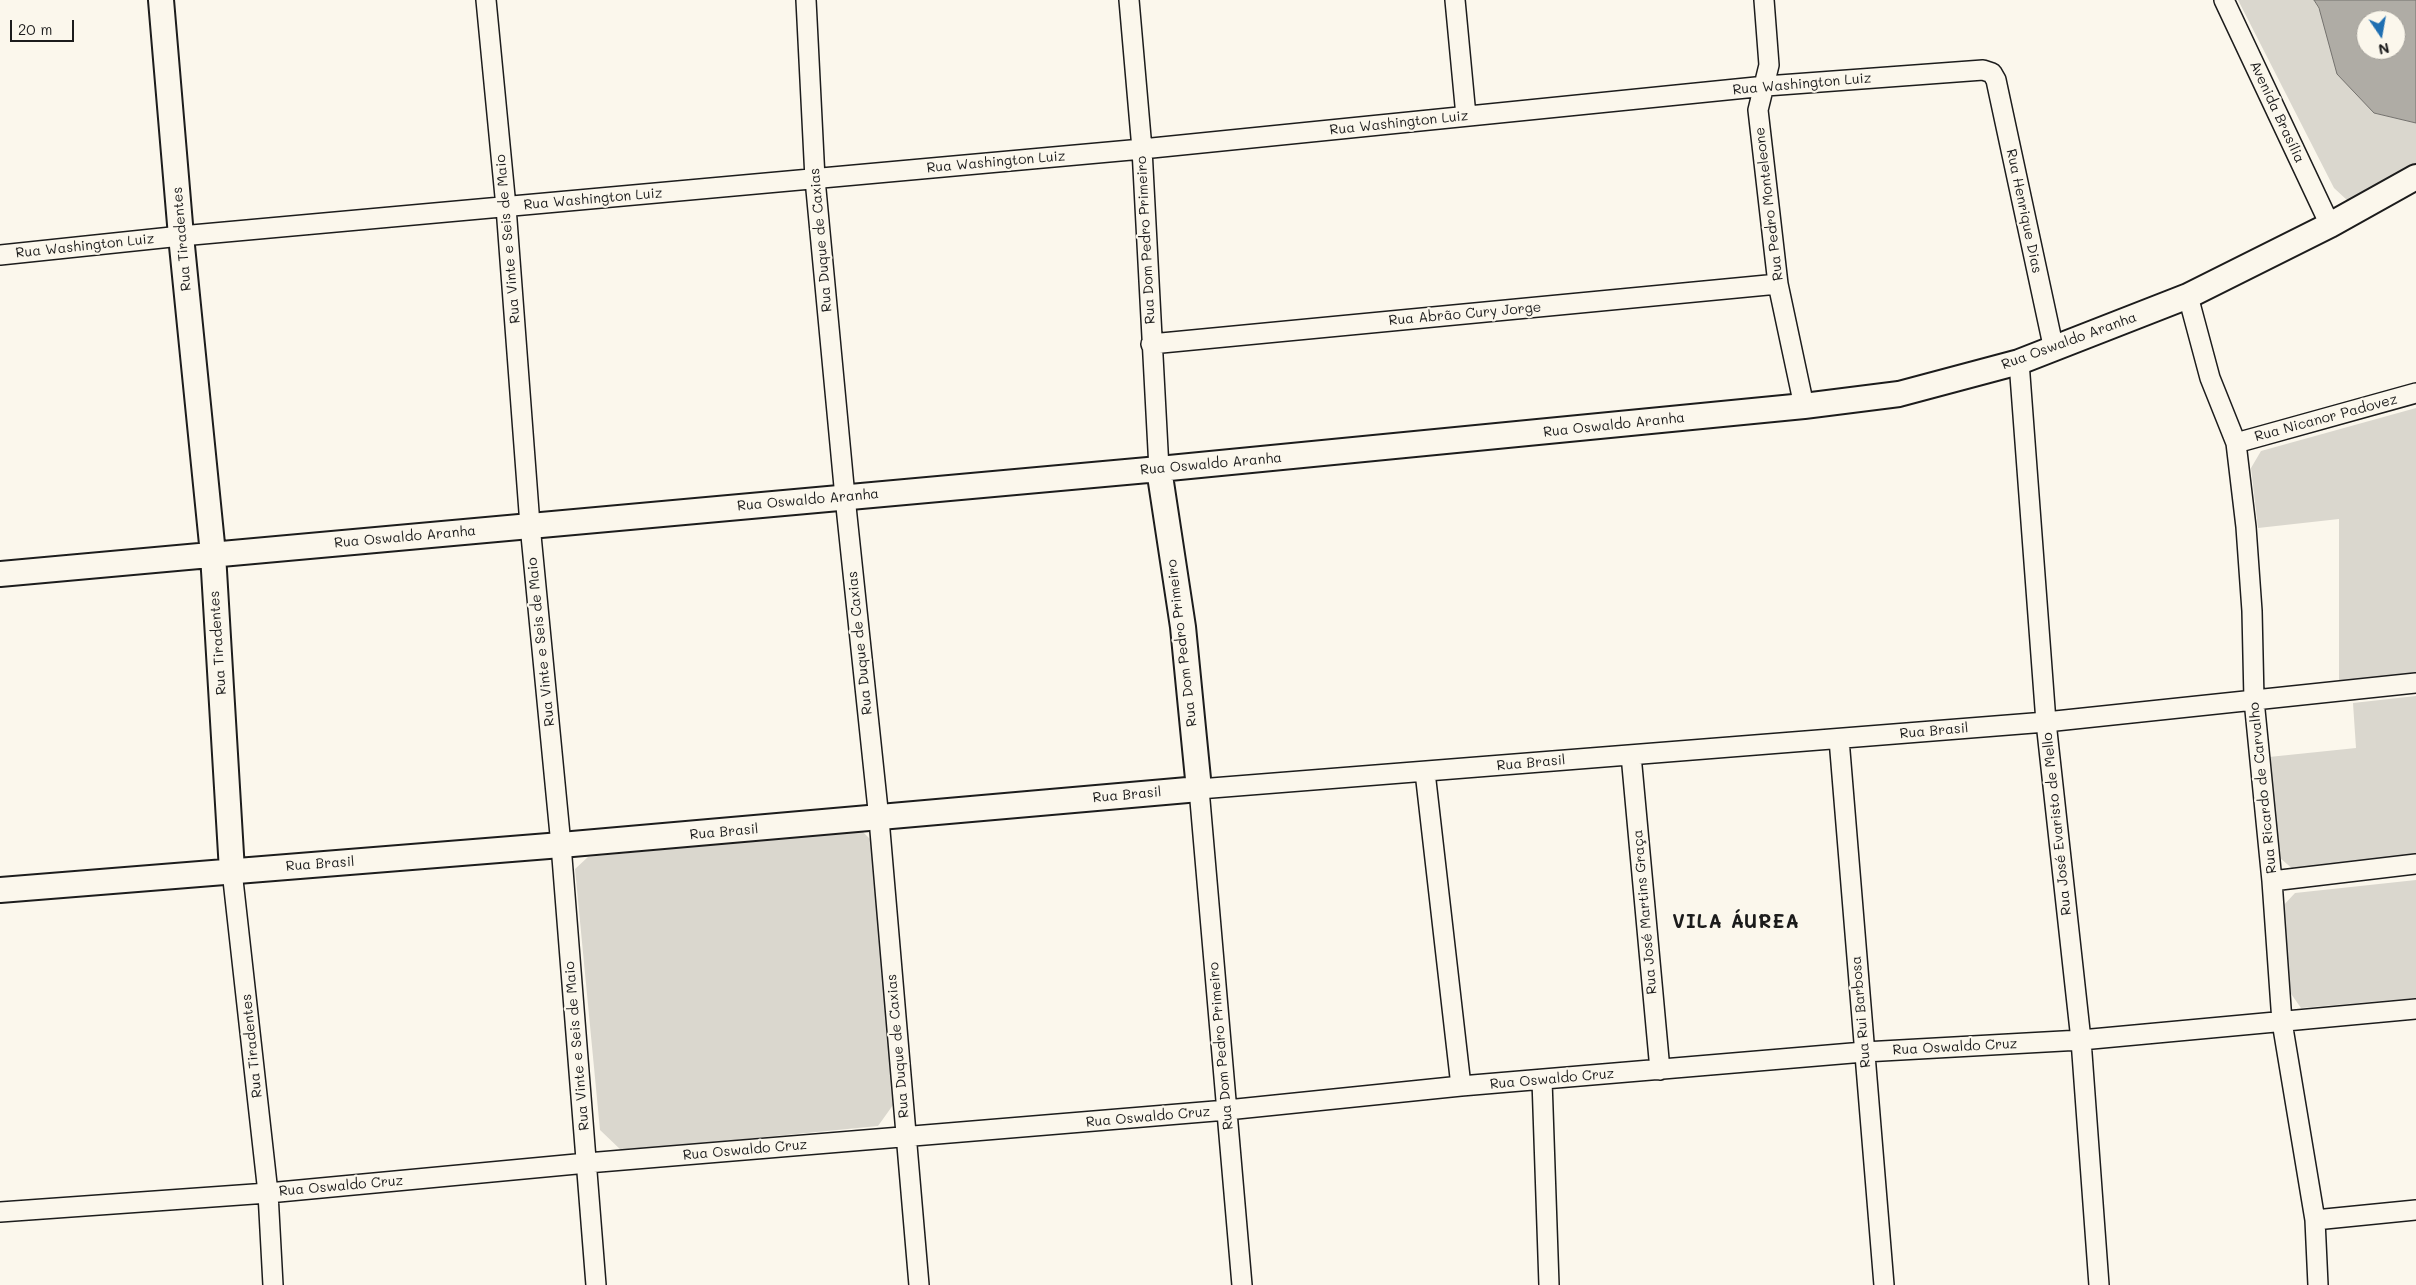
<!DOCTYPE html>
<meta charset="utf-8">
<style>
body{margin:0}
#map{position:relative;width:2416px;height:1285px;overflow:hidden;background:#fbf7ec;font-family:Mali,sans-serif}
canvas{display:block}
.north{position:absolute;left:2356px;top:10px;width:50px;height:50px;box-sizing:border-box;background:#fbf7ec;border:1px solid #a29f99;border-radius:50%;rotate:168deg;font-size:14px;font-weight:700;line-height:20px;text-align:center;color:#1c1c1c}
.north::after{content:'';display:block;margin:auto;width:18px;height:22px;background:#1f6fb2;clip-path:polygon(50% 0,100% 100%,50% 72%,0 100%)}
.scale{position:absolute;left:10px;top:20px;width:64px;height:22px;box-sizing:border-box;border:2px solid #1c1c1c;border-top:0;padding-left:6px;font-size:15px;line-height:18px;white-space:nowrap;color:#1c1c1c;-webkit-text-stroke:4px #fbf7ec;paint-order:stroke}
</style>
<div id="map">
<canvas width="2416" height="1285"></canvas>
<div class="north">N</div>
<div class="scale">20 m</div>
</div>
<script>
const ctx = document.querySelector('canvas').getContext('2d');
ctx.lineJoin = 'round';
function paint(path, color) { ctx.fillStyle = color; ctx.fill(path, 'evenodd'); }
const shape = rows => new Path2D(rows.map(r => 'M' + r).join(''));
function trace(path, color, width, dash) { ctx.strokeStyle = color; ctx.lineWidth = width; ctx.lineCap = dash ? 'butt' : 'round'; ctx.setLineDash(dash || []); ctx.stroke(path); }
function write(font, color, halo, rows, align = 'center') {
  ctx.font = font + ' Mali,sans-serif'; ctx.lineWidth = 4.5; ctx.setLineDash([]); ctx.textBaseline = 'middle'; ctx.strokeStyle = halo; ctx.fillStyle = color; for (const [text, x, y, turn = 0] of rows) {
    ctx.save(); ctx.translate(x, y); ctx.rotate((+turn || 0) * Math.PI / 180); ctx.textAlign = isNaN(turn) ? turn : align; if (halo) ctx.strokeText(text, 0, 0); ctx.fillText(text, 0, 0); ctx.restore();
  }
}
paint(shape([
 [2238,0,2314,0,2374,113,2416,123,2416,163,2366,195,2348,201,2334,188],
 [2416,408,2416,673,2339,682,2339,519,2258,528,2251,468,2261,451],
 [2416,696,2416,856,2294,870,2280,858,2269,757,2356,748,2353,703],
 [861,830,873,842,893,1105,878,1126,622,1151,600,1130,575,869,588,857],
 [2416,880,2416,998,2301,1008,2287,988,2281,908,2295,893]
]), '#dad7ce');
const water = shape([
 [2314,0,2416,0,2416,123,2374,113,2337,74,2319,8,2314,0],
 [2366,20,2396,20,2396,50,2366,50,2366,20]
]);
paint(water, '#afaca5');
trace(water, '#74726e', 1);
const minor = shape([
 [486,0,506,207,530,525,561,845,596,1285],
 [806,0,815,179,845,497,879,819,919,1285],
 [1129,0,1142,149,1159,469],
 [1455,0,1466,116],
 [1764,0,1769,65,1758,110,1778,284,1804,406],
 [2224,0,2330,225],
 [0,255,181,236,1142,149,1766,86,1983,70,1992,73,1996,80,2054,350],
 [2188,296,2210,378,2236,443,2246,527,2252,611,2254,700,2272,881,2282,1022,2315,1220,2318,1285],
 [1151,344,1778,284],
 [2019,362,2046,722,2081,1040,2099,1285],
 [2236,443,2416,393],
 [1839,739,1884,1285],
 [1631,755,1660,1070],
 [1425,772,1461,1086],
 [232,871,268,1193,273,1285],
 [2272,881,2416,864],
 [1542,1080,1549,1285],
 [0,1212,268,1193,587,1163,1227,1110,1461,1086,1864,1052,2081,1040,2416,1009],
 [2315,1220,2416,1210],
 [1242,1285,1199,789,2046,722,2416,683]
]);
const tertiary = shape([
 [161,0,181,236,213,554,232,871],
 [0,574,1159,469,1804,406,1899,394,2019,362,2188,296,2330,225,2416,177],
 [0,890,561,845,1199,789,1183,627,1159,469]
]);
trace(minor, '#1c1c1c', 22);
trace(tertiary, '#1c1c1c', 28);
trace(minor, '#fbf7ec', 19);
trace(tertiary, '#fbf7ec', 24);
write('14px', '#1c1c1c', '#fbf7ec', [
 ["Rua Washington Luiz",1802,84,-5],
 ["Avenida Brasília",2277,112,65],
 ["Rua Washington Luiz",1399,123,-6],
 ["Rua Washington Luiz",996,162,-5],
 ["Rua Washington Luiz",593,199,-5],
 ["Rua Pedro Monteleone",1769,204,-97],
 ["Rua Henrique Dias",2024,211,78],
 ["Rua Tiradentes",182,239,-95],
 ["Rua Vinte e Seis de Maio",508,239,-95],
 ["Rua Duque de Caxias",821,240,-95],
 ["Rua Dom Pedro Primeiro",1146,240,-93],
 ["Rua Washington Luiz",85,246,-6],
 ["Rua Abrão Cury Jorge",1465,314,-5],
 ["Rua Oswaldo Aranha",2069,341,-20],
 ["Rua Nicanor Padovez",2326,418,-15],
 ["Rua Oswaldo Aranha",1614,425,-6],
 ["Rua Oswaldo Aranha",1211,464,-5],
 ["Rua Oswaldo Aranha",808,500,-5],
 ["Rua Oswaldo Aranha",405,537,-5],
 ["Rua Vinte e Seis de Maio",541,642,-96],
 ["Rua Tiradentes",218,643,-94],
 ["Rua Duque de Caxias",860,643,-96],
 ["Rua Dom Pedro Primeiro",1182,643,-97],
 ["Rua Brasil",1934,731,-5],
 ["Rua Brasil",1531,763,-5],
 ["Rua Ricardo de Carvalho",2263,788,-96],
 ["Rua Brasil",1127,795,-5],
 ["Rua José Evaristo de Mello",2057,824,-96],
 ["Rua Brasil",724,832,-5],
 ["Rua Brasil",320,864,-4],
 ["Rua José Martins Graça",1645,912,-95],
 ["Rua Rui Barbosa",1861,1012,-95],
 ["Rua Tiradentes",252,1046,-96],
 ["Rua Vinte e Seis de Maio",577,1046,-95],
 ["Rua Duque de Caxias",898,1046,-95],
 ["Rua Dom Pedro Primeiro",1221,1046,-95],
 ["Rua Oswaldo Cruz",1955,1047,-3],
 ["Rua Oswaldo Cruz",1552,1079,-5],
 ["Rua Oswaldo Cruz",1148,1117,-5],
 ["Rua Oswaldo Cruz",745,1150,-5],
 ["Rua Oswaldo Cruz",341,1186,-5]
]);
ctx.letterSpacing = '1px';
write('bold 19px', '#1c1c1c', '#fbf7ec', [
 ["VILA ÁUREA",1736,922]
]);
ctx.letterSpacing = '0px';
</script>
